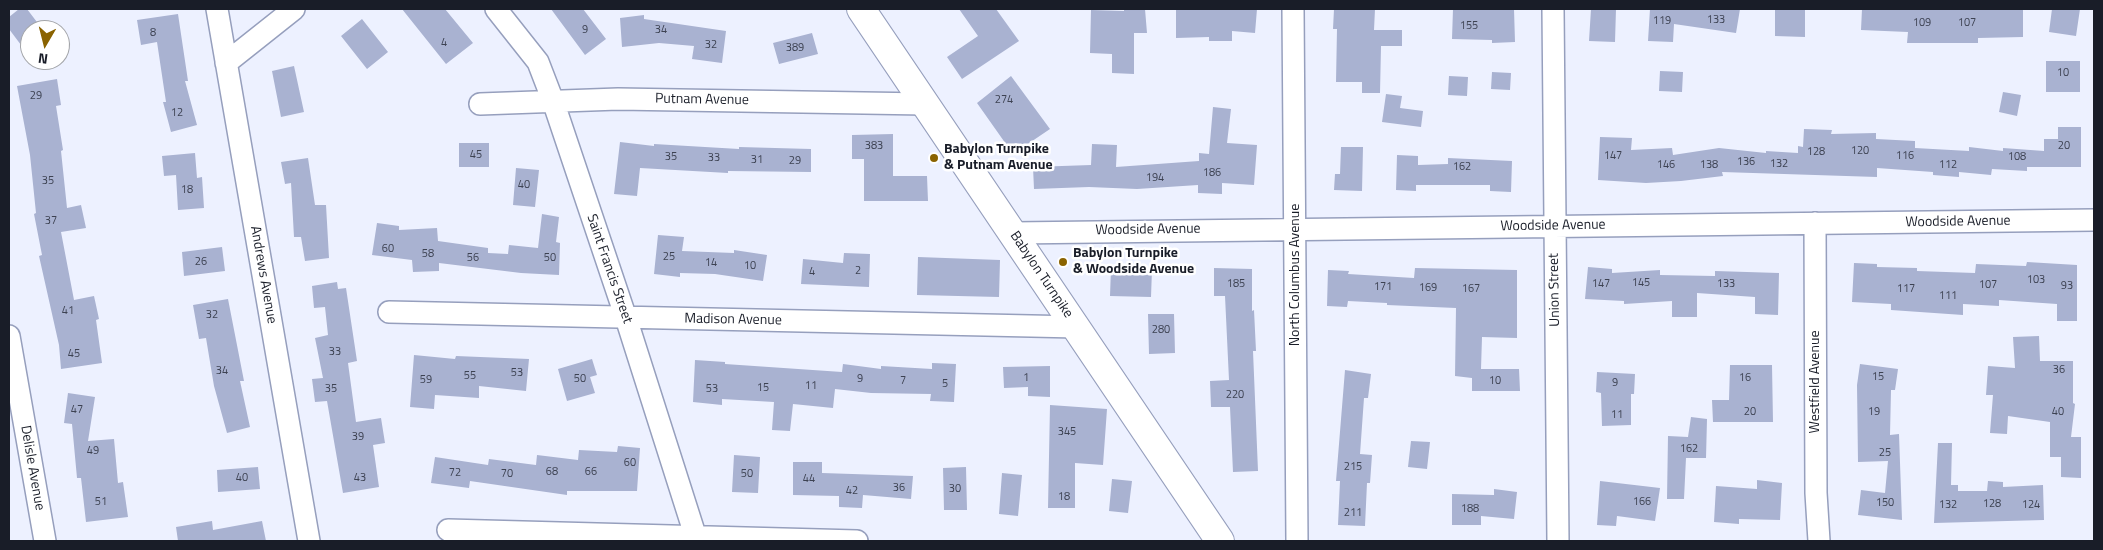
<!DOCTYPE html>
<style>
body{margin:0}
#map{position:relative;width:2103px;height:550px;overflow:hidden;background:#edf1ff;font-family:"Titillium Web",sans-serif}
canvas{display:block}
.frame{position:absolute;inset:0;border:10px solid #191d28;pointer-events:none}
.north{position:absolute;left:20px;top:20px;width:50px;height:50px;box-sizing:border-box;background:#fff;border:1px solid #a3a5a9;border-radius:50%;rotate:188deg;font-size:14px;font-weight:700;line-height:20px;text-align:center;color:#191d28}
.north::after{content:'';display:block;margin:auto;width:18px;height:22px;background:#8a6301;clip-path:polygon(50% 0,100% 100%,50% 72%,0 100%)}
</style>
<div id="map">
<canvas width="2103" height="550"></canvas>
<div class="frame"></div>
<div class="north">N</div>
</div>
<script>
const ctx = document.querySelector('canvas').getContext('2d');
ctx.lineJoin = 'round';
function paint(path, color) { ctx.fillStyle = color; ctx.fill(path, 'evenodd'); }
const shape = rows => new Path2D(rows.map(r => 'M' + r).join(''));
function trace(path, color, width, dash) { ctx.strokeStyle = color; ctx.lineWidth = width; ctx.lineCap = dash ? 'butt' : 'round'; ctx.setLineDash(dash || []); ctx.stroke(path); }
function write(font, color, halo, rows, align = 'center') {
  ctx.font = font + ' "Titillium Web",sans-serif'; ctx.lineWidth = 5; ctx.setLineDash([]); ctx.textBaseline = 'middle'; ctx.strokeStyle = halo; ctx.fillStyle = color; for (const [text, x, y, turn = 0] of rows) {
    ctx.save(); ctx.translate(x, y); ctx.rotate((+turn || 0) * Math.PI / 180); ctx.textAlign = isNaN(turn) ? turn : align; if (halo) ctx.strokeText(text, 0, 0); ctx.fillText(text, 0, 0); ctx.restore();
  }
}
paint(shape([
 [19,9,27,9,43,30,30,30,30,57,9,29,9,17],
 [402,9,445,9,473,43,446,64],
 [551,9,583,9,606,39,585,55],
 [959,9,996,9,1019,41,962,79,947,57,978,36],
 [1124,9,1145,9,1147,33,1134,33,1134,74,1112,73,1112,54,1090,53,1091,10,1124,11],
 [1257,9,1255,33,1232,31,1232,41,1209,41,1209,37,1176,38,1176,10],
 [1334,9,1375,9,1374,30,1402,30,1402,46,1381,46,1380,93,1362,93,1362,82,1336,82,1337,29,1333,29],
 [1453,9,1514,9,1515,42,1492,43,1492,40,1452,39],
 [1591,9,1616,9,1615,42,1589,41],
 [1650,9,1740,9,1736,33,1674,24,1673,42,1648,41],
 [1775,9,1805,9,1805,37,1775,36],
 [1862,9,2023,9,2023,37,1978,38,1978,43,1907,43,1908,32,1861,30],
 [2052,9,2080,9,2076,36,2049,32],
 [178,14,188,81,185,81,197,125,171,132,163,102,166,102,157,42,141,45,137,20],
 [644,15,644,19,726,31,722,63,692,59,694,46,659,43,622,47,620,18],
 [362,19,388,52,367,69,341,36],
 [812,33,818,54,779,64,773,43],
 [2046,61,2080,61,2080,92,2046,92],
 [294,66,304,112,281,117,272,71],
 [1660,71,1683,72,1682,92,1659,91],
 [1492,72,1511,73,1510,90,1491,89],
 [1011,76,1050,129,1013,154,977,103],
 [1449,76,1468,77,1467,96,1448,95],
 [57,79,61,105,56,106,63,150,61,151,67,208,81,205,86,228,61,232,74,300,94,296,99,319,96,320,102,363,61,369,59,345,39,256,42,255,34,214,36,213,30,155,17,86],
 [2003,92,2021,95,2017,116,1999,112],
 [1386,94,1402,96,1400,108,1423,111,1421,127,1382,122],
 [1213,107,1231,109,1227,143,1257,145,1254,185,1222,183,1222,194,1198,193,1198,185,1137,189,1089,187,1034,189,1033,167,1091,165,1092,144,1117,145,1116,167,1199,161,1199,153,1209,154],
 [2058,127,2081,127,2081,167,2027,167,2027,171,1992,169,1991,175,1959,172,1959,177,1933,175,1933,172,1877,168,1877,177,1722,172,1723,176,1681,181,1646,183,1598,180,1600,137,1632,138,1631,150,1672,148,1673,155,1719,148,1766,153,1766,151,1798,153,1798,146,1803,147,1804,129,1832,130,1831,134,1876,133,1876,139,1915,141,1915,148,1969,151,1969,147,2003,151,2003,148,2044,151,2044,139,2058,139],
 [893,134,893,176,927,176,928,201,864,201,864,159,852,159,852,135],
 [620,142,654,146,654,144,739,149,739,147,811,149,811,172,728,171,728,173,640,168,637,196,614,194],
 [459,143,489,143,489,167,459,167],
 [1341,147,1363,147,1362,191,1334,190,1335,174,1340,174],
 [195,153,197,178,202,177,204,208,178,210,176,175,164,176,162,156],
 [1397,155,1418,156,1418,165,1448,164,1448,158,1512,161,1511,192,1490,191,1490,185,1416,185,1416,191,1396,190],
 [308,158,315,205,326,205,329,258,305,261,301,237,294,237,291,183,285,184,281,162],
 [516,168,539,170,535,207,513,205],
 [542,214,559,217,556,242,560,243,559,275,521,273,439,263,439,271,413,272,412,260,372,255,377,223,399,226,399,230,437,228,438,241,488,248,488,253,508,254,509,245,538,248],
 [658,235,684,237,682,251,734,253,734,250,767,255,763,281,715,274,680,273,680,277,654,274],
 [222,247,225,271,184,276,182,252],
 [844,253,870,254,869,287,801,284,803,259,843,263],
 [918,257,1000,260,999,297,917,295],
 [2027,262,2077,265,2077,321,2057,321,2057,304,1999,300,1999,306,1963,304,1963,315,1891,310,1891,304,1852,302,1854,263,1877,264,1877,267,1917,268,1917,271,1975,273,1976,264,2026,266],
 [1588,267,1612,269,1612,273,1660,270,1660,275,1715,276,1715,271,1779,273,1778,315,1755,314,1755,297,1697,293,1697,317,1672,317,1672,301,1624,304,1624,301,1585,299],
 [1111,268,1152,269,1151,297,1110,296],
 [1214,268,1252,269,1252,311,1254,310,1256,351,1253,351,1258,471,1233,472,1230,407,1211,407,1210,381,1229,380,1225,296,1214,296],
 [1415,268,1517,270,1517,338,1482,337,1481,369,1519,369,1520,391,1472,391,1472,378,1455,376,1456,308,1387,305,1387,303,1348,301,1347,307,1327,306,1328,270,1349,271,1348,274,1414,278],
 [337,282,338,289,346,288,357,361,348,363,356,422,381,418,385,443,373,445,379,487,343,493,327,401,315,402,312,379,323,378,315,338,328,335,325,307,314,308,312,286],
 [228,299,244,381,240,381,250,427,227,433,214,386,206,338,199,339,193,305],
 [1148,314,1174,314,1175,353,1149,354],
 [2039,336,2040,361,2073,361,2073,403,2075,404,2071,437,2081,437,2081,478,2061,477,2061,457,2050,457,2050,422,2008,416,2007,434,1990,433,1993,395,1986,395,1988,366,2015,368,2013,337],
 [414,355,455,359,456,356,529,359,526,391,479,386,479,398,435,395,434,409,410,407],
 [592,359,597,375,590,377,595,393,567,401,558,369],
 [695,360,725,362,725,364,842,372,843,364,881,369,881,366,932,369,932,363,956,364,954,402,930,401,931,394,871,393,835,389,833,408,793,404,790,431,772,430,774,402,722,399,722,405,693,402],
 [1860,364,1898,369,1895,390,1891,390,1890,435,1899,434,1902,520,1858,515,1861,490,1885,493,1888,461,1858,462,1857,385],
 [1730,365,1772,365,1773,422,1713,422,1712,400,1729,400],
 [1050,366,1050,397,1028,396,1028,387,1004,388,1003,367],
 [1345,370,1371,374,1368,398,1364,398,1360,454,1372,455,1370,483,1367,483,1365,526,1338,525,1340,481,1336,481],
 [1597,372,1635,374,1634,394,1631,394,1631,425,1602,426,1601,393,1596,392],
 [68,393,95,397,88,441,114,439,118,483,123,482,128,517,86,522,81,478,77,478,72,424,64,423],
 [1050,405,1107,409,1103,465,1075,463,1075,508,1048,508],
 [1691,417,1707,419,1706,458,1686,458,1684,499,1667,499,1668,436,1688,437],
 [1411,441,1430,442,1427,469,1408,467],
 [1938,443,1952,443,1951,485,1958,485,1958,491,1987,491,1988,481,2003,482,2003,487,2043,485,2044,520,1934,523],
 [618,446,640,448,637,491,567,491,567,495,470,481,469,488,431,483,435,457,488,465,489,459,536,465,537,455,578,460,579,450,617,452],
 [734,455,760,457,758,493,732,492],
 [793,462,822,462,822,473,913,476,911,499,863,495,862,508,839,507,839,496,793,495],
 [258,467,260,489,218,492,217,470],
 [966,467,967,510,944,510,943,468],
 [1002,473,1022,475,1018,516,999,514],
 [1112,479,1132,481,1128,513,1109,511],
 [1757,480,1782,483,1780,520,1739,519,1739,524,1714,522,1716,486,1757,489],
 [1600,481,1660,488,1655,521,1617,516,1616,526,1597,525],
 [1494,489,1517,492,1514,519,1481,516,1481,525,1452,525,1452,494,1494,495],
 [212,521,213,530,262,521,266,541,178,541,176,527]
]), '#a9b2d1');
const street = shape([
 [217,9,309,541],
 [496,9,538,62,553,101,626,318,697,541],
 [1293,9,1297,541],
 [1553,9,1558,541],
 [226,63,294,9],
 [480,104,618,99,925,104],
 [1815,223,1816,493,1819,541],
 [1013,233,2094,220],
 [389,312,1077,327],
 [9,336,45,541],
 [448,530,857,541]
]);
const primary = shape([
 [861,9,1220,541]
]);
trace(street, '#969fbd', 24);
trace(primary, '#969fbd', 30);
trace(street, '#fff', 21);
trace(primary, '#fff', 28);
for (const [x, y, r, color] of [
 [934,158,5,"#8a6301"],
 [1063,262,5,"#8a6301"]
]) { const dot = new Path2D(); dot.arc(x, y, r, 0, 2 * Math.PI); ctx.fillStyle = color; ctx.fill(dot); trace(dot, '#fff', 2); }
write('11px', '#3d4252', null, [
 ["133",1716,20],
 ["119",1662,21],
 ["109",1922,23],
 ["107",1967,23],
 ["155",1469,26],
 ["9",585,30],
 ["34",661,30],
 ["8",153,33],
 ["4",444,43],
 ["32",711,45],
 ["389",795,48],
 ["10",2063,73],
 ["29",36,96],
 ["274",1004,100],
 ["12",177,113],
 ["383",874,146],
 ["20",2064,146],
 ["120",1860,151],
 ["128",1816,152],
 ["45",476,155],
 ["147",1613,156],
 ["116",1905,156],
 ["35",671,157],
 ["108",2017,157],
 ["33",714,158],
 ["31",757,160],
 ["29",795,161],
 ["136",1746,162],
 ["132",1779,164],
 ["146",1666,165],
 ["138",1709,165],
 ["112",1948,165],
 ["162",1462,167],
 ["186",1212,173],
 ["194",1155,178],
 ["35",48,181],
 ["40",524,185],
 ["18",187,190],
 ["37",51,221],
 ["60",388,249],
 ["58",428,254],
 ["25",669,257],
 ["56",473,258],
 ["50",550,258],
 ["26",201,262],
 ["14",711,263],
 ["10",750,266],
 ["2",858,271],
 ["4",812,272],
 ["103",2036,280],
 ["145",1641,283],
 ["185",1236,284],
 ["147",1601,284],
 ["133",1726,284],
 ["107",1988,285],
 ["93",2067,286],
 ["171",1383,287],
 ["169",1428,288],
 ["167",1471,289],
 ["117",1906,289],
 ["111",1948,296],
 ["41",68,311],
 ["32",212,315],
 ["280",1161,330],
 ["33",335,352],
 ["45",74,354],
 ["36",2059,370],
 ["34",222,371],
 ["53",517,373],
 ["55",470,376],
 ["15",1878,377],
 ["1",1026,378],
 ["16",1745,378],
 ["50",580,379],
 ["9",860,379],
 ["59",426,380],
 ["7",903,381],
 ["10",1495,381],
 ["9",1615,383],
 ["5",945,384],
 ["11",811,386],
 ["15",763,388],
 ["35",331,389],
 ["53",712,389],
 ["220",1235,395],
 ["47",77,410],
 ["20",1750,412],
 ["19",1874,412],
 ["40",2058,412],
 ["11",1617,415],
 ["345",1067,432],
 ["39",358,437],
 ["162",1689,449],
 ["49",93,451],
 ["25",1885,453],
 ["60",630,463],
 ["215",1353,467],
 ["68",552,472],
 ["66",591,472],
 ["72",455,473],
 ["70",507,474],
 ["50",747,474],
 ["40",242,478],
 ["43",360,478],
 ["44",809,479],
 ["36",899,488],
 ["30",955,489],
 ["42",852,491],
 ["18",1064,497],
 ["51",101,502],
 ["166",1642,502],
 ["150",1885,503],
 ["128",1992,504],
 ["132",1948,505],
 ["124",2031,505],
 ["188",1470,509],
 ["211",1353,513]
]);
write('14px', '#191d28', '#fff', [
 ["Putnam Avenue",702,100,1],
 ["Woodside Avenue",1958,222,-1],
 ["Woodside Avenue",1553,226,-1],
 ["Woodside Avenue",1148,230,-1],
 ["Saint Francis Street",609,269,71],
 ["Andrews Avenue",263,275,80],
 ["Babylon Turnpike",1041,275,56],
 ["North Columbus Avenue",1296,275,-90],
 ["Union Street",1555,290,-91],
 ["Madison Avenue",733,320,1],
 ["Westfield Avenue",1816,382,-90],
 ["Delisle Avenue",32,468,80]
]);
write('bold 14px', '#191d28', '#fff', [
 ["Babylon Turnpike",944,150],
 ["& Putnam Avenue",944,166],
 ["Babylon Turnpike",1073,254],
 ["& Woodside Avenue",1073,270]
], 'left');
</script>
